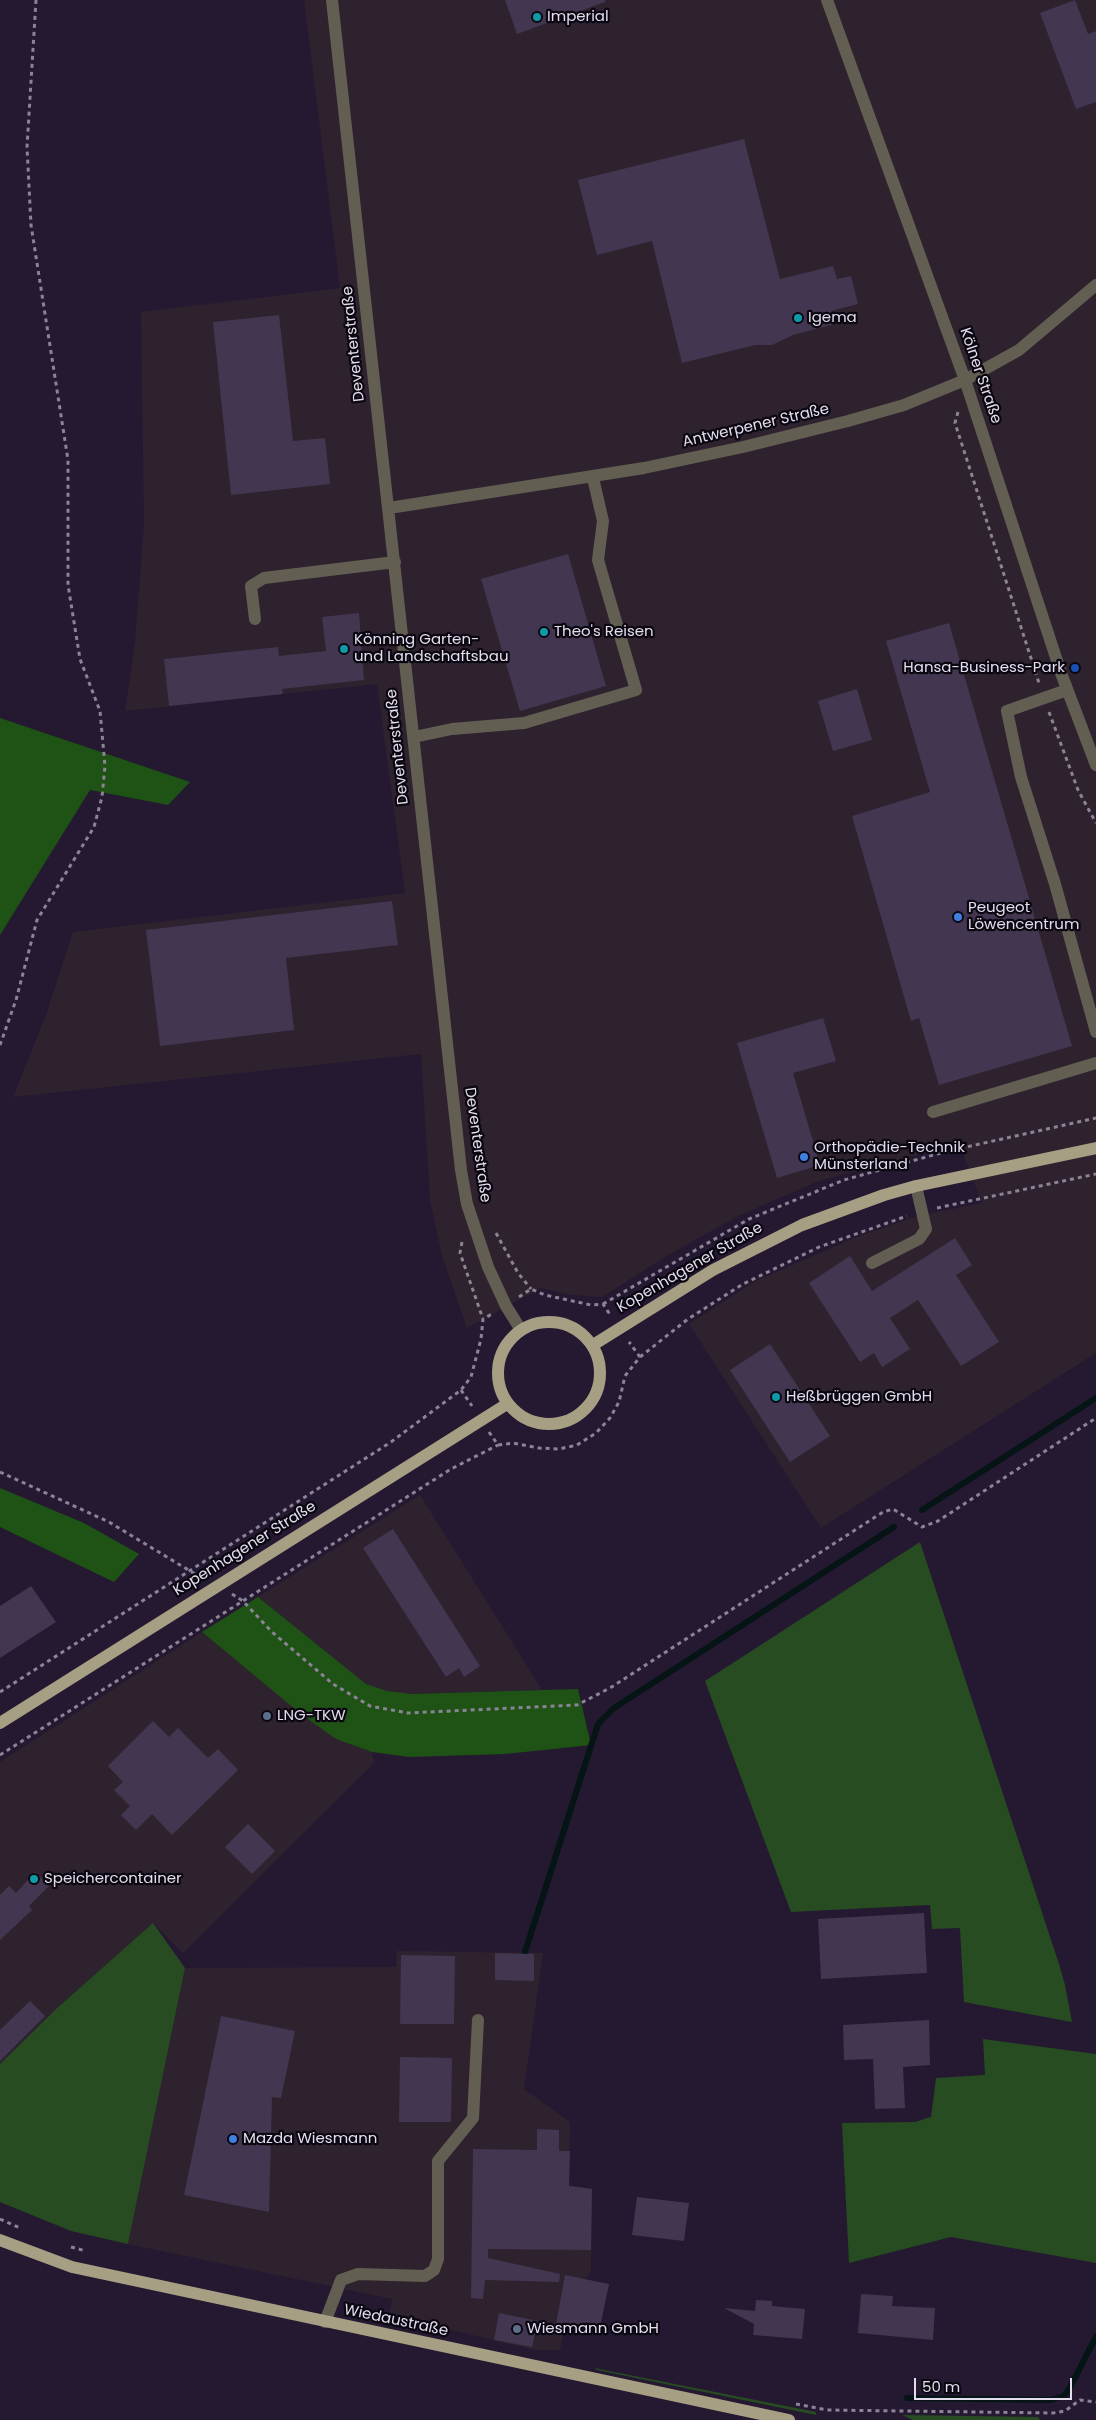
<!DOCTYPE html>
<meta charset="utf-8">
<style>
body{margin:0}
#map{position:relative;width:1096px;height:2420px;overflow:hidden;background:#241931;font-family:Poppins,sans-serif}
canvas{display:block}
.scale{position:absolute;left:914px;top:2378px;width:158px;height:22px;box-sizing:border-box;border:2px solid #e4dded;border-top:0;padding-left:6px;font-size:15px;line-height:18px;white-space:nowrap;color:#e4dded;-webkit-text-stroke:4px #0b0711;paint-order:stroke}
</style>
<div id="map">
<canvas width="1096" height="2420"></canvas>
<div class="scale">50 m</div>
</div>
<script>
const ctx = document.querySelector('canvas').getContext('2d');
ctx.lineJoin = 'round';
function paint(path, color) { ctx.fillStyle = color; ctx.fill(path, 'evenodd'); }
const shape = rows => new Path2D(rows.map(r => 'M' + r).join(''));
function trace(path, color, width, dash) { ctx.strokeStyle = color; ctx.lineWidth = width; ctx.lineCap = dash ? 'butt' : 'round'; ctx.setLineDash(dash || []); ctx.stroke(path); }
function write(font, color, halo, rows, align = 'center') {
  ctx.font = font + ' Poppins,sans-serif'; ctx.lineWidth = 4.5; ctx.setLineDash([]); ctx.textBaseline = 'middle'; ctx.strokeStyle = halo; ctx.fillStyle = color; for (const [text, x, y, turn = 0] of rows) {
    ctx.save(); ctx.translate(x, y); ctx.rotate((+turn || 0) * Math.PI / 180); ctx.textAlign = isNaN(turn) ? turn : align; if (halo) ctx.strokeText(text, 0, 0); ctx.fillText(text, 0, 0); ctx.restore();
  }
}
paint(shape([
 [304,0,1096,0,1096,1353,821,1528,689,1324,754,1282,854,1238,917,1216,982,1203,959,1144,819,1181,738,1216,665,1257,602,1297,571,1295,541,1288,467,1328,442,1256,430,1200,421,1054,13,1097,46,1015,73,932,405,893,377,684,125,711,135,642,144,524,141,312,340,288],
 [420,1495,542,1690,412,1694,387,1691,366,1684,258,1597],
 [202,1632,336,1739,372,1752,374,1763,183,1953,153,1923,56,2009,0,2064,0,1762],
 [397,1951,543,1953,524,2089,570,2122,569,2185,592,2189,591,2272,571,2297,560,2350,535,2350,389,2315,392,2299,128,2244,185,1968,396,1967]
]), '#2e222f');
paint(shape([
 [920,1542,1059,1964,1065,1985,1072,2022,964,2002,960,1928,932,1929,930,1905,791,1912,705,1681],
 [153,1923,185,1968,128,2244,71,2231,0,2202,0,2064,56,2009],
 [983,2039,1096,2054,1096,2263,951,2237,849,2263,842,2123,915,2122,931,2117,936,2078,985,2075],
 [594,2368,816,2412,816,2415,597,2370],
 [902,2415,1038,2417,1040,2420,913,2420]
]), '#274c21');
paint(shape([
 [0,718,190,782,168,805,90,790,0,935],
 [0,1488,84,1523,139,1554,114,1582,0,1527],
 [258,1597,366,1684,387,1691,412,1694,578,1689,591,1745,505,1754,409,1757,372,1752,336,1739,301,1714,202,1632]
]), '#1f5316');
trace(shape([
 [922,1510,1096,1398],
 [525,1952,598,1724,614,1708,894,1527],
 [907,2398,1051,2400,1064,2396,1069,2389,1096,2337]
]), '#051414', 6);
paint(shape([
 [505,0,605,0,605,2,517,34],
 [1075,0,1088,34,1096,31,1096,102,1076,109,1040,13],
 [744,139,780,279,833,266,837,279,851,276,858,304,831,311,835,324,793,335,772,345,755,345,682,363,652,241,597,255,578,180],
 [279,315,293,441,325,438,330,484,231,495,213,322],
 [568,554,606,686,520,711,481,579],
 [359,613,364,680,282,689,283,694,169,706,164,659,278,647,279,656,326,651,322,617],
 [949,623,1072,1046,939,1085,919,1018,911,1021,852,816,930,792,886,641],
 [857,689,872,740,833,751,818,701],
 [392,901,398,945,286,958,294,1030,160,1046,146,930],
 [823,1018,836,1061,793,1073,820,1165,777,1178,737,1043],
 [955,1238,972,1265,956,1275,999,1342,961,1366,918,1300,890,1318,910,1349,882,1367,874,1353,860,1362,809,1283,850,1256,872,1291],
 [770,1344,830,1436,790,1462,730,1370],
 [393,1529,480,1666,464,1677,459,1668,446,1677,363,1548],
 [31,1586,56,1622,0,1658,0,1606],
 [153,1721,169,1737,178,1728,208,1758,218,1749,238,1770,172,1835,152,1814,136,1830,121,1815,130,1806,114,1790,123,1782,108,1766],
 [248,1824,275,1851,252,1874,225,1847],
 [35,1872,49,1886,29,1906,32,1910,0,1940,0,1895,9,1886,16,1893],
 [924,1913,927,1973,821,1979,818,1919],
 [495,1953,534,1954,534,1981,495,1980],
 [401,1955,455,1956,454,2024,400,2024],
 [30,2001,45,2016,0,2061,0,2030],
 [221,2016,295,2031,281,2098,272,2097,269,2212,184,2195],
 [929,2020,930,2065,903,2067,905,2108,875,2109,873,2059,844,2060,843,2025],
 [400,2057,452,2058,451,2122,399,2122],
 [537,2129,559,2130,559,2151,570,2151,569,2186,592,2189,591,2250,488,2249,488,2258,560,2274,559,2282,485,2280,483,2299,471,2298,473,2149,537,2150],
 [637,2197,689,2203,684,2241,632,2235],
 [565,2275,609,2284,599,2332,556,2324],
 [861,2294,893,2296,892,2306,935,2308,933,2340,858,2333],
 [756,2300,772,2301,772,2306,805,2309,802,2339,753,2335,754,2324,724,2308,755,2311],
 [499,2313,538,2321,532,2347,494,2340]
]), '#423650');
trace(shape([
 [958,412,955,423,1039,683],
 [1049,712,1078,790,1096,823],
 [0,1045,16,1000,37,920,94,827,102,797,105,766,100,711,80,659,68,585,68,460,31,225,27,147,36,0],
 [937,1208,1096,1174],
 [496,1233,518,1273,531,1289],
 [462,1242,460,1253,483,1319],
 [519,1297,531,1289,545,1295,591,1305,603,1304,611,1316],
 [603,1304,749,1219,844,1180,944,1152,1096,1118],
 [640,1357,688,1319,743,1284,819,1247,907,1216],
 [461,1390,472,1406],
 [489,1432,498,1445,513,1443,539,1448,559,1449,577,1445,596,1433,610,1418,619,1402,625,1376,640,1357,629,1342],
 [0,1472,109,1522,200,1577],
 [232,1594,243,1601,272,1632,333,1684,370,1706,408,1713,577,1705,610,1688,883,1512,893,1509,922,1527,938,1521,1096,1418],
 [0,1692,391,1442,461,1390,471,1377,481,1339,483,1319,492,1314],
 [0,1755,451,1469,498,1445],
 [0,2219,20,2228],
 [71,2247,86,2251],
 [796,2404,827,2410,1053,2413,1065,2411,1080,2400,1096,2402]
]), '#8b8396', 3, [4, 4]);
trace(shape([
 [332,0,461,1170,467,1204,488,1267,506,1306,521,1330],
 [827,0,965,380,1061,673,1096,765],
 [389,508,644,468,743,447,848,421,904,405,965,380,1019,350,1096,285],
 [255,619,251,586,264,578,395,562],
 [1067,690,1007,711,1021,777,1055,884,1096,1032],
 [414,737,452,729,524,723,636,690,598,560,603,521,593,478],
 [933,1112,1096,1063],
 [872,1263,919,1239,926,1229,916,1186],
 [325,2322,341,2280,358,2274,425,2276,434,2270,438,2259,438,2161,473,2118,478,2020]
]), '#625f52', 12);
trace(shape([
 '498 1373a51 51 0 1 1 102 0a51 51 0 1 1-102 0Z',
 [593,1345,713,1270,802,1225,884,1195,916,1186,1096,1148],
 [0,1723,507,1404],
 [0,2240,72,2267,789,2420]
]), '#a69f83', 12);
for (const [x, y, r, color] of [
 [537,17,5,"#0f9aa8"],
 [798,318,5,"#0f9aa8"],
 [544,632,5,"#0f9aa8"],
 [344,649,5,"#0f9aa8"],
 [1075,668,5,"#1a4fb4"],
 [958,917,5,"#3f7fe0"],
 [804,1157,5,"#3f7fe0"],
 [776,1397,5,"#0f9aa8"],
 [267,1716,5,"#5c6f8a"],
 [34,1879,5,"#0f9aa8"],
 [233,2139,5,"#3f7fe0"],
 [517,2329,5,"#5c6f8a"]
]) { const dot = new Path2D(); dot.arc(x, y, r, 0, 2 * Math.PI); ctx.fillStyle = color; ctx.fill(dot); trace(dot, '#0b0711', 2); }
write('15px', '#e4dded', '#0b0711', [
 ["Imperial",547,17],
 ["Igema",808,318],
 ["Theo's Reisen",554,632],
 ["Könning Garten-",354,640],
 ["und Landschaftsbau",354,657],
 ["Hansa-Business-Park",1065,668,"right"],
 ["Peugeot",968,908],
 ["Löwencentrum",968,925],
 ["Orthopädie-Technik",814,1148],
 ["Münsterland",814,1165],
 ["Heßbrüggen GmbH",786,1397],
 ["LNG-TKW",277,1716],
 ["Speichercontainer",44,1879],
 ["Mazda Wiesmann",243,2139],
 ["Wiesmann GmbH",527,2329]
], 'left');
write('15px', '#e4dded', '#0b0711', [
 ["Deventerstraße",354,344,-96],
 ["Kölner Straße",980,376,71],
 ["Antwerpener Straße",756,426,-13],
 ["Deventerstraße",398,747,-96],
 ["Deventerstraße",477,1145,82],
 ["Kopenhagener Straße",690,1268,-30],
 ["Kopenhagener Straße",245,1549,-32],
 ["Wiedaustraße",396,2321,12]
]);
</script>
